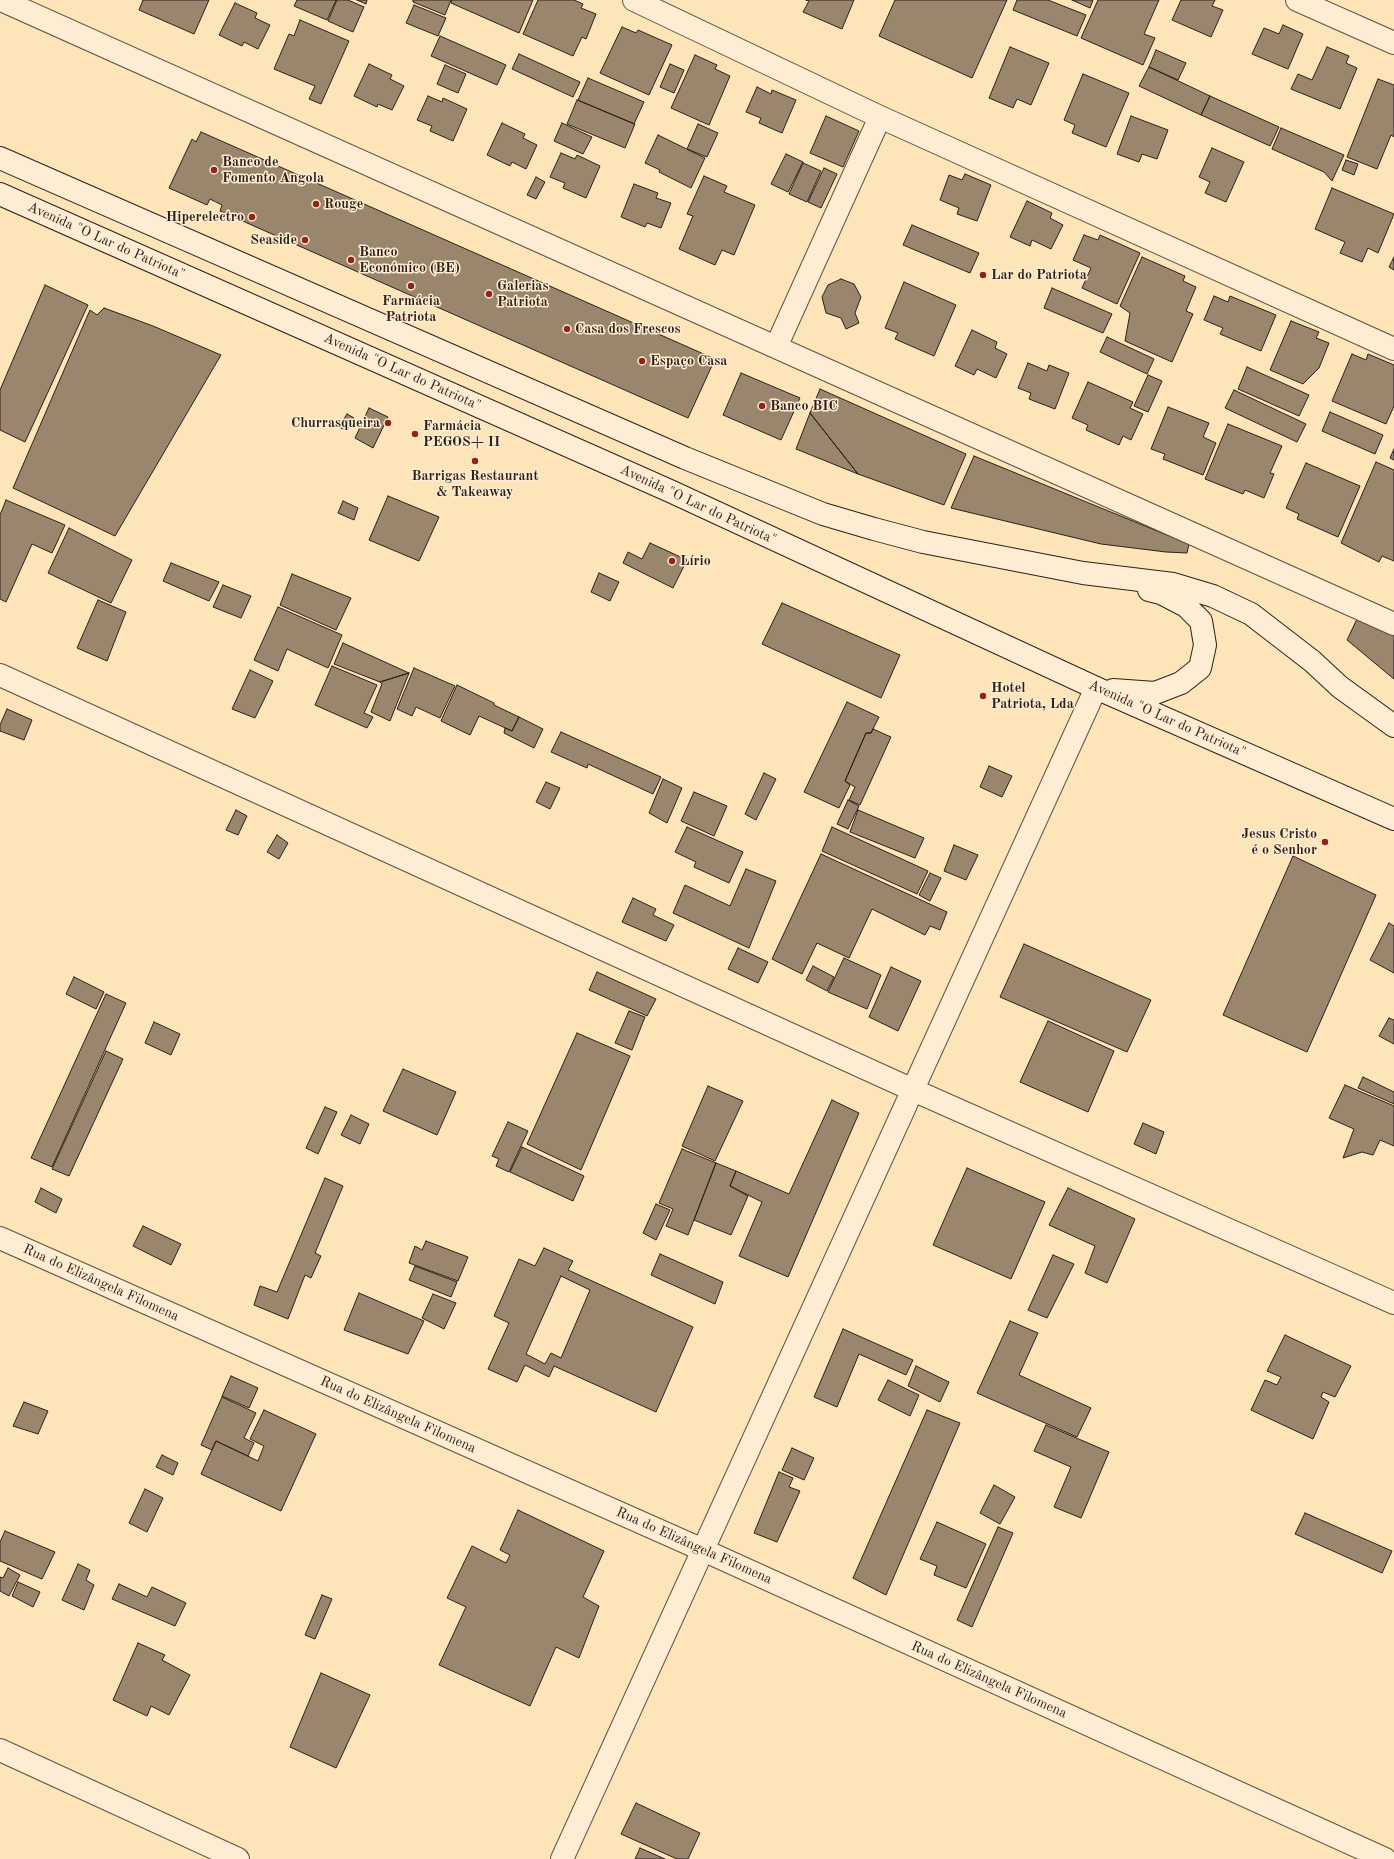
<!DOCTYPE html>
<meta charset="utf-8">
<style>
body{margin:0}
canvas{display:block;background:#fde4b9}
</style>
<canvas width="1394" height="1859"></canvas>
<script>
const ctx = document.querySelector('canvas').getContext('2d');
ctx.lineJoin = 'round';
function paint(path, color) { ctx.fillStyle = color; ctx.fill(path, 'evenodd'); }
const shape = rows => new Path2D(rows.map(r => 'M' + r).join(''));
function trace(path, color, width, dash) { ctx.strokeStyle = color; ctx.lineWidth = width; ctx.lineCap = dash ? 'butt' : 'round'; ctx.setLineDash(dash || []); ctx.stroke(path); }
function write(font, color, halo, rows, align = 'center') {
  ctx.font = font + ' "Old Standard TT",serif'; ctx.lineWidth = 3; ctx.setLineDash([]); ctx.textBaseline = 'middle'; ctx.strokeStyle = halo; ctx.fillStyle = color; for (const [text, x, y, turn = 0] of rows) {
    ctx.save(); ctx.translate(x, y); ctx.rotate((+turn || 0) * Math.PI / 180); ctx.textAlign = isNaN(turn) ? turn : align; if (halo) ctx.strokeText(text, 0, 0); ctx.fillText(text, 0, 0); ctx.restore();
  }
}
const building = shape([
 [143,0,209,0,194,34,139,10,143,0],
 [297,0,336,0,327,20,294,6,297,0],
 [337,0,348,0,364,7,353,32,328,21,337,0],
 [357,0,367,0,366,4,357,0],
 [413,0,451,0,445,15,413,2,413,0],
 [452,0,533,0,519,33,451,3,452,0],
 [538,0,574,0,583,4,581,8,596,14,586,39,582,37,573,56,523,34,538,0],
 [806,0,854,0,842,29,803,12,809,1,806,0],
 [895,0,1007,0,972,78,879,36,895,0],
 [1017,0,1048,0,1086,15,1077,36,1013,10,1017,0],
 [1072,0,1093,0,1090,8,1072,0],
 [1098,0,1159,0,1144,34,1155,38,1143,65,1081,38,1098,0],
 [1181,0,1215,0,1212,6,1223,10,1211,37,1172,20,1181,0],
 [235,3,257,13,255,18,270,25,258,49,244,42,242,46,219,35,235,3],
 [414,5,446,18,438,36,406,23,414,5],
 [300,20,349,41,321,104,309,99,315,86,274,69,289,34,294,36,300,20],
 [1283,25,1303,34,1288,69,1252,54,1264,28,1279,34,1283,25],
 [622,27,636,33,638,30,672,45,649,95,600,73,622,27],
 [440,36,506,65,497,85,431,56,440,36],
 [1010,47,1049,63,1031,105,1017,99,1013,108,989,98,1010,47],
 [1327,47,1349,56,1346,63,1357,68,1340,109,1291,89,1298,74,1312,80,1327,47],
 [1156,50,1186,63,1178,80,1149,67,1156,50],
 [519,54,580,82,573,97,512,69,519,54],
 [695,55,717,65,715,69,730,76,709,125,671,108,695,55],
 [369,64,392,75,390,79,404,86,392,110,378,104,377,107,354,96,369,64],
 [670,64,684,70,674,93,660,87,670,64],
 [445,65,466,74,458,93,437,84,445,65],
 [1149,67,1210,96,1201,115,1139,86,1149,67],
 [1083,74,1129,93,1106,147,1072,133,1075,125,1064,120,1083,74],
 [588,78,644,102,634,124,578,100,588,78],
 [1378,79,1394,85,1394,137,1391,135,1377,169,1347,157,1378,79],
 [757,87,771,94,772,90,796,100,782,133,759,123,761,118,746,112,757,87],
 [428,96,442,102,443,98,467,109,453,141,430,131,432,126,417,120,428,96],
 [1210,96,1279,127,1270,146,1201,115,1210,96],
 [577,100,635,124,625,148,567,124,577,100],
 [826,116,859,131,843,167,810,153,826,116],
 [1131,116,1168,130,1157,159,1142,154,1139,162,1117,154,1131,116],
 [502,123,525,134,523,138,537,145,526,169,512,162,510,166,487,155,502,123],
 [562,123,592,137,583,154,554,141,562,123],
 [698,124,718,133,707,157,687,149,698,124],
 [1281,128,1344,155,1332,181,1324,172,1272,149,1281,128],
 [201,132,715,359,688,418,220,211,222,205,210,199,207,205,169,188,192,139,196,142,201,132],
 [658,135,705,158,691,188,659,172,660,170,645,163,658,135],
 [1212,148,1244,162,1226,202,1205,193,1210,182,1199,177,1212,148],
 [561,153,575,159,577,155,600,166,586,198,563,188,565,183,550,177,561,153],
 [786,154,803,162,788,192,771,184,786,154],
 [1346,160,1358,164,1354,175,1342,170,1346,160],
 [803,163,821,171,807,202,789,194,803,163],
 [824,168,837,174,821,208,808,202,824,168],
 [965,174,991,185,977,221,957,214,959,208,940,200,949,175,962,180,965,174],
 [704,176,727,186,724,192,755,205,734,255,722,250,715,265,679,249,693,216,687,214,704,176],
 [536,177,545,182,536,199,527,195,536,177],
 [634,184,658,193,656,198,671,203,661,228,647,223,645,227,621,217,634,184],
 [1332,188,1394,214,1378,253,1368,248,1362,262,1340,253,1345,242,1315,229,1332,188],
 [1027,201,1052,213,1050,218,1063,225,1051,249,1032,240,1030,246,1010,237,1027,201],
 [912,225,979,253,970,273,903,245,912,225],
 [1084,235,1098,240,1100,235,1140,253,1117,304,1082,288,1091,268,1073,260,1084,235],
 [1142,257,1185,276,1183,281,1196,287,1186,311,1193,314,1172,362,1125,341,1130,313,1120,306,1142,257],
 [1394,257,1394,270,1389,267,1394,257],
 [841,279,854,284,861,297,855,313,859,323,846,329,841,318,826,313,822,297,828,285,841,279],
 [904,282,956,305,934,356,895,339,898,333,885,328,904,282],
 [45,285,88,305,25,442,0,430,0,390,45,285],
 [1052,288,1112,314,1103,333,1044,308,1052,288],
 [1214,296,1228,302,1230,296,1276,315,1261,351,1220,334,1223,328,1204,320,1214,296],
 [104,308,153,326,221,355,115,536,13,488,90,310,97,315,104,308],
 [1291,321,1319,332,1316,338,1329,343,1319,368,1303,384,1270,370,1291,321],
 [972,330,997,342,995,348,1007,354,996,378,977,369,974,375,955,366,972,330],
 [1107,337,1154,359,1147,374,1100,352,1107,337],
 [1352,354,1366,360,1368,354,1394,365,1394,406,1386,424,1332,401,1352,354],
 [1028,363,1047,371,1049,365,1069,373,1055,409,1029,399,1031,393,1018,388,1028,363],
 [1247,367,1309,395,1299,416,1238,389,1247,367],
 [741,373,800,398,781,440,723,415,741,373],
 [1148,375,1162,381,1148,412,1134,406,1148,375],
 [1088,382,1133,402,1130,408,1143,414,1131,440,1123,436,1119,445,1086,430,1088,425,1072,418,1088,382],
 [820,389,966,454,944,505,858,474,810,413,820,389],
 [1234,390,1306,424,1297,442,1225,408,1234,390],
 [1168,407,1209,423,1203,437,1216,443,1203,475,1163,459,1165,454,1151,449,1168,407],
 [369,408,388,417,373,448,355,438,369,408],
 [1330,412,1383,435,1375,454,1322,431,1330,412],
 [810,413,858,474,796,449,810,413],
 [347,414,354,418,347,431,339,427,347,414],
 [1228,424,1282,446,1270,473,1274,474,1264,498,1245,490,1243,494,1205,479,1228,424],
 [1394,449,1394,460,1390,458,1394,449],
 [974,456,1189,544,1187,553,1166,552,1101,544,951,508,974,456],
 [1376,462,1394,470,1394,561,1382,556,1379,562,1341,543,1376,462],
 [1306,463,1360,486,1338,537,1297,519,1299,514,1286,508,1306,463],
 [388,496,439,517,419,561,369,540,388,496],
 [6,500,65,525,52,553,32,544,6,602,0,599,0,515,6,500],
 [343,501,358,508,354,520,338,513,343,501],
 [69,528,132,560,111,603,48,573,69,528],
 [650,543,687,560,673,588,623,563,628,552,642,559,650,543],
 [171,563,219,582,209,601,163,581,171,563],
 [599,573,619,582,610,601,591,592,599,573],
 [292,574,351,598,336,630,280,605,292,574],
 [223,585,251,596,241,618,213,607,223,585],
 [98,600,126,612,107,661,77,648,98,600],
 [782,603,900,655,881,698,762,644,782,603],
 [278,607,342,635,328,668,287,649,278,671,254,660,278,607],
 [1358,617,1394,633,1394,679,1347,640,1358,617],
 [343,643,409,673,380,682,334,664,343,643],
 [332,666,377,685,364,713,373,717,367,728,315,705,332,666],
 [414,668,455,686,440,718,416,707,412,716,397,709,414,668],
 [250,670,273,681,255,718,232,709,250,670],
 [409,673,390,721,371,712,382,684,380,682,409,673],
 [457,685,494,703,494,705,519,717,512,731,479,716,470,735,441,721,457,685],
 [847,702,879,717,871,733,866,733,845,781,850,785,839,808,804,792,847,702],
 [7,709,32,720,24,740,0,731,0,725,7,709],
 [519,717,543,729,534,748,504,733,505,728,512,731,519,717],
 [873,729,891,737,860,805,849,800,855,787,845,781,866,733,871,733,873,729],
 [561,732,661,777,653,794,588,764,587,768,551,752,561,732],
 [989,766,1012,776,1002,797,980,787,989,766],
 [764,773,776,779,756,820,745,814,764,773],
 [663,779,682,788,667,823,649,813,663,779],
 [546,782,560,788,550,809,536,802,546,782],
 [694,792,727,806,714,836,681,821,694,792],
 [848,800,859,806,848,829,837,824,848,800],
 [236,810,247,816,238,835,226,830,236,810],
 [858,810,924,838,915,858,850,832,858,810],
 [687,827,743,852,729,883,694,867,696,862,675,852,687,827],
 [832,827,928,871,917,894,822,851,832,827],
 [277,835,288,843,279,859,267,852,277,835],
 [954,845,978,855,966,880,944,871,954,845],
 [821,854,947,912,940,930,930,926,925,935,872,909,849,958,817,943,802,974,772,959,821,854],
 [1293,856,1376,895,1307,1052,1223,1015,1293,856],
 [746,869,776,881,749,948,673,913,685,885,730,906,746,869],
 [930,873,941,878,930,901,919,895,930,873],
 [633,898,656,909,653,915,674,925,666,941,622,922,633,898],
 [1389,923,1394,926,1394,973,1370,960,1389,923],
 [1024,944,1151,1000,1127,1052,1000,997,1024,944],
 [738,948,768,962,758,983,728,969,738,948],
 [844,958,881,975,867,1009,828,992,844,958],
 [813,966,834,977,827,991,806,980,813,966],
 [891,967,921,981,898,1031,869,1017,891,967],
 [597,972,656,999,647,1016,589,990,597,972],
 [74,977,104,992,96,1009,66,994,74,977],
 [106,994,126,1003,52,1167,31,1158,106,994],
 [629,1011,645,1017,632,1050,615,1043,629,1011],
 [1389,1018,1394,1020,1394,1044,1379,1036,1389,1018],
 [1048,1021,1114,1051,1088,1112,1020,1082,1048,1021],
 [154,1022,180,1034,171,1055,145,1043,154,1022],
 [577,1033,630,1056,581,1170,527,1144,577,1033],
 [106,1051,123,1059,69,1176,52,1169,106,1051],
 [403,1069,456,1092,437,1135,383,1111,403,1069],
 [1363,1077,1394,1092,1394,1104,1358,1088,1363,1077],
 [1345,1085,1394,1106,1394,1146,1380,1140,1373,1155,1362,1152,1343,1158,1354,1129,1329,1118,1345,1085],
 [708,1086,743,1101,715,1161,682,1146,708,1086],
 [832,1100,859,1113,788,1277,739,1256,762,1202,730,1186,736,1171,789,1194,832,1100],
 [325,1107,337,1112,318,1154,306,1148,325,1107],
 [351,1115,369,1124,360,1144,341,1135,351,1115],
 [508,1122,528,1131,509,1172,496,1166,499,1159,492,1156,508,1122],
 [1143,1123,1164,1132,1156,1154,1134,1144,1143,1123],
 [522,1147,584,1176,573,1201,510,1172,522,1147],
 [682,1149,716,1163,688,1235,666,1226,673,1209,659,1203,682,1149],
 [716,1163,736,1171,730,1186,748,1196,731,1235,694,1220,716,1163],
 [967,1168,1045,1202,1011,1279,933,1245,967,1168],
 [325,1178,343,1186,315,1253,321,1256,311,1278,305,1275,288,1319,254,1305,260,1286,277,1292,325,1178],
 [41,1188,62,1199,56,1213,35,1202,41,1188],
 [1068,1188,1135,1219,1107,1283,1085,1273,1095,1246,1049,1225,1068,1188],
 [656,1204,670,1210,656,1240,643,1233,656,1204],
 [143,1226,181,1244,171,1265,133,1246,143,1226],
 [426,1241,468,1257,458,1281,409,1263,415,1246,422,1250,426,1241],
 [544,1248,573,1261,568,1270,693,1327,656,1412,554,1366,549,1377,525,1365,517,1382,488,1369,509,1323,494,1316,519,1259,535,1266,544,1248],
 [660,1254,723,1282,715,1304,651,1275,660,1254],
 [1053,1255,1074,1264,1047,1318,1028,1310,1053,1255],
 [415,1266,457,1282,451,1297,409,1280,415,1266],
 [561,1276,590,1290,561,1358,551,1353,545,1364,526,1354,561,1276],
 [359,1293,424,1321,408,1354,344,1330,359,1293],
 [433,1294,456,1303,444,1329,422,1318,433,1294],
 [1010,1321,1038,1333,1019,1375,1091,1408,1077,1437,977,1393,1010,1321],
 [843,1329,913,1360,906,1375,859,1354,837,1407,814,1397,843,1329],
 [1285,1335,1351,1366,1335,1397,1323,1392,1321,1397,1329,1402,1313,1439,1251,1410,1265,1380,1277,1385,1281,1377,1267,1371,1285,1335],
 [916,1366,949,1382,940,1402,908,1386,916,1366],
 [231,1376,258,1388,249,1408,222,1396,231,1376],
 [888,1380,919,1395,910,1416,878,1400,888,1380],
 [222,1397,256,1413,244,1438,254,1443,248,1456,216,1441,212,1450,201,1445,222,1397],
 [24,1402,48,1411,38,1434,13,1426,24,1402],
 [264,1410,316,1434,281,1511,201,1474,216,1441,258,1461,264,1446,250,1439,264,1410],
 [927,1410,960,1423,886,1595,853,1578,927,1410],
 [1046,1425,1109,1452,1081,1518,1054,1507,1071,1467,1034,1451,1046,1425],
 [792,1448,814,1458,804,1480,782,1470,792,1448],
 [162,1455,178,1463,173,1475,156,1467,162,1455],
 [779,1472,793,1478,789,1487,800,1491,777,1542,754,1533,779,1472],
 [994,1485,1015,1497,1000,1524,980,1513,994,1485],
 [145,1489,163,1498,147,1532,129,1523,145,1489],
 [518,1510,604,1551,583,1597,599,1606,579,1658,556,1647,530,1706,439,1665,466,1607,447,1598,472,1546,506,1563,510,1555,500,1550,518,1510],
 [1305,1513,1392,1551,1382,1573,1295,1534,1305,1513],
 [937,1522,986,1544,966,1588,934,1575,937,1566,920,1559,937,1522],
 [998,1527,1013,1533,972,1627,957,1620,998,1527],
 [5,1531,55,1552,42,1579,0,1561,0,1542,5,1531],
 [78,1564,90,1570,86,1580,94,1585,84,1610,62,1600,78,1564],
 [8,1568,20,1575,9,1596,0,1591,0,1577,3,1578,8,1568],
 [18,1582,40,1592,33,1607,12,1596,18,1582],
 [119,1584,147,1597,152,1587,186,1603,175,1626,112,1599,119,1584],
 [322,1595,332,1599,315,1639,305,1635,322,1595],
 [138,1643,165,1655,162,1660,190,1675,169,1715,151,1706,147,1716,113,1700,138,1643],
 [321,1673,370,1695,336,1768,290,1747,321,1673],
 [636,1803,700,1833,688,1859,677,1859,621,1834,636,1803],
 [640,1848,665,1859,635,1859,640,1848]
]);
paint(building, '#9a866c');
trace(building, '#2e2018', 1);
const street = shape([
 [1,0,1394,624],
 [634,0,880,117,1394,349],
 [1297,0,1394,43],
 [776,347,880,117],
 [0,675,913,1090,1394,1303],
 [0,1238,703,1550,1385,1859],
 [0,1750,238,1859],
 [562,1859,1096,688]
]);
const secondary = shape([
 [0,158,685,458,823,514,874,529,923,542,1083,573,1173,584,1213,596,1251,614,1312,661,1340,687,1394,726],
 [0,194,670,491,1096,688,1394,819],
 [1113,690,1155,693,1181,683,1200,668,1205,645,1201,621,1186,606,1161,593,1149,590]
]);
trace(street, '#625140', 24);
trace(secondary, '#2e2018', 24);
trace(street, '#feedd2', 22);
trace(secondary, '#feedd2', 22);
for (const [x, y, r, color] of [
 [214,170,4,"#8f2418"],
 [316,204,4,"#8f2418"],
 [252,217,4,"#8f2418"],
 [305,240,4,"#8f2418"],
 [351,260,4,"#8f2418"],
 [983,275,4,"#8f2418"],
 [411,286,4,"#8f2418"],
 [489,294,4,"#8f2418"],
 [567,329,4,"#8f2418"],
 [642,361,4,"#8f2418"],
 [762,406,4,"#8f2418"],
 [388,423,4,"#8f2418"],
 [415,434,4,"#8f2418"],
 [475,461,4,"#8f2418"],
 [672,561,4,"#8f2418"],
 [983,696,4,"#8f2418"],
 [1325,842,4,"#8f2418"]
]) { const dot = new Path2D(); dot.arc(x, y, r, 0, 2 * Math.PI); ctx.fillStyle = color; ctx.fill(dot); trace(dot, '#feedd2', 1.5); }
write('bold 14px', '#2e2018', '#feedd2', [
 ["Banco de",222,162],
 ["Fomento Angola",222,178],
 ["Rouge",324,204],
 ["Hiperelectro",244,217,"right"],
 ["Seaside",297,240,"right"],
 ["Banco",359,252],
 ["Económico (BE)",359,268],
 ["Lar do Patriota",991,275],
 ["Galerias",497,286],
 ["Patriota",497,302],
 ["Farmácia",411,301,"center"],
 ["Patriota",411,317,"center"],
 ["Casa dos Frescos",575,329],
 ["Espaço Casa",650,361],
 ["Banco BIC",770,406],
 ["Churrasqueira",380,423,"right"],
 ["Farmácia",423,426],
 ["PEGOS+ II",423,442],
 ["Barrigas Restaurant",475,476,"center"],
 ["& Takeaway",475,492,"center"],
 ["Lírio",680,561],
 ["Hotel",991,688],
 ["Patriota, Lda",991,704],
 ["Jesus Cristo",1317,834,"right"],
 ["é o Senhor",1317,850,"right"]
], 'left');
write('14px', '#2e2018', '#feedd2', [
 ["Avenida \"O Lar do Patriota\"",106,241,24],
 ["Avenida \"O Lar do Patriota\"",402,372,24],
 ["Avenida \"O Lar do Patriota\"",698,505,25],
 ["Avenida \"O Lar do Patriota\"",1167,719,24],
 ["Rua do Elizângela Filomena",101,1283,24],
 ["Rua do Elizângela Filomena",398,1415,24],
 ["Rua do Elizângela Filomena",694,1546,24],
 ["Rua do Elizângela Filomena",989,1680,24]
]);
</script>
